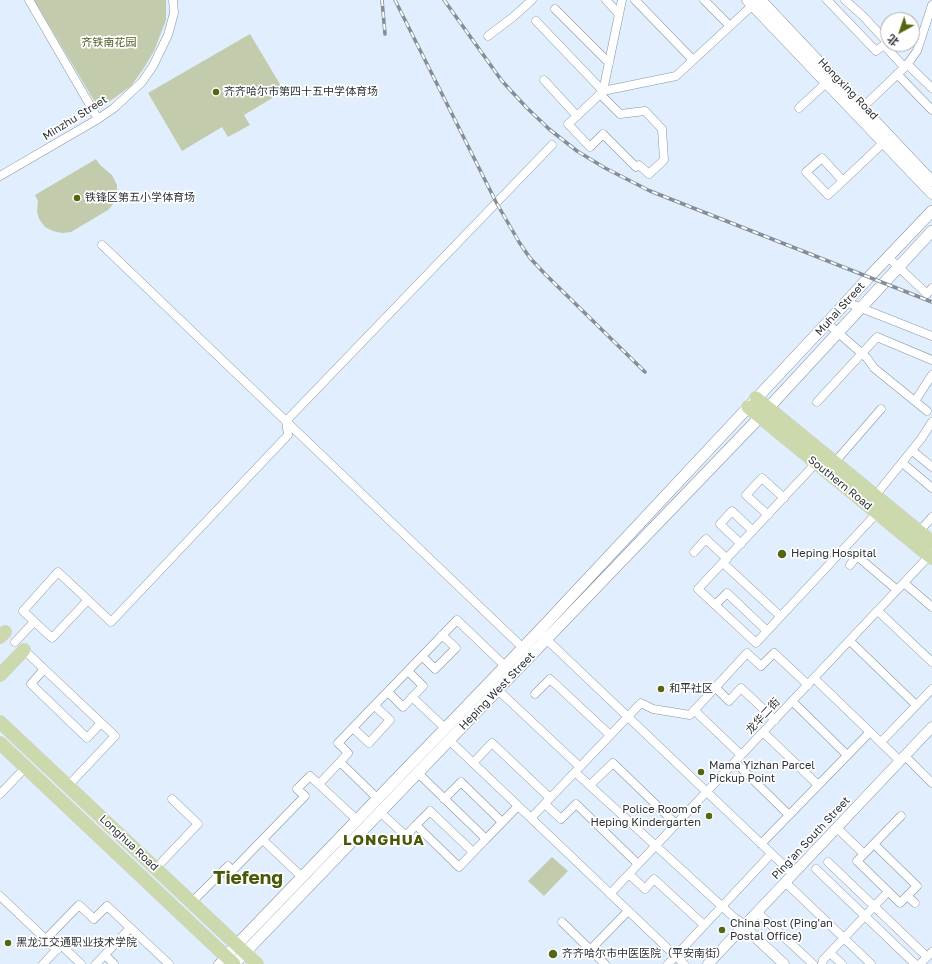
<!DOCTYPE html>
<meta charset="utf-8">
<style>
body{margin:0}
#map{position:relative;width:932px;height:964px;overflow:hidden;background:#e0eefd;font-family:"Golos Text","Noto Sans SC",sans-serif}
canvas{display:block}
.north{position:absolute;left:880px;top:12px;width:40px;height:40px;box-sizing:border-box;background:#fff;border:1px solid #abadaf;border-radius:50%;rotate:220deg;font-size:11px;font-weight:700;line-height:16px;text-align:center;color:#2d3238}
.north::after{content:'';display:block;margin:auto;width:14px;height:18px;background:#54660f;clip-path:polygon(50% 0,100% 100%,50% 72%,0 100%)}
</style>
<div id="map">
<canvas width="932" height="964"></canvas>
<div class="north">北</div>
</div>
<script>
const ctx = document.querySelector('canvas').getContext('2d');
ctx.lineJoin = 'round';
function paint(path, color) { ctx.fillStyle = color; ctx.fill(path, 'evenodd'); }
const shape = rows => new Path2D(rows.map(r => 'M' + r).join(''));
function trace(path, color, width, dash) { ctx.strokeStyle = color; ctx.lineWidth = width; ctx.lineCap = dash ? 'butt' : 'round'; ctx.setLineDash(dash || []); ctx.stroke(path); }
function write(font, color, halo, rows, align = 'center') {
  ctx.font = font + ' "Golos Text","Noto Sans SC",sans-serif'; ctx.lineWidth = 3.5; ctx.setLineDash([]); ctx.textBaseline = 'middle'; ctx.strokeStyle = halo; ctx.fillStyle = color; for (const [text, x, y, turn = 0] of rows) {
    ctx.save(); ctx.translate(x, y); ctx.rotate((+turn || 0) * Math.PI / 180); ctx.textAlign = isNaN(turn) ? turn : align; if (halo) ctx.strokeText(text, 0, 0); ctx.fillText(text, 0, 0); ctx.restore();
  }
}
paint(shape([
 [34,0,166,0,166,20,154,51,144,68,131,86,99,109],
 [250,34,284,91,244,115,250,125,228,137,222,127,182,151,148,93],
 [96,159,100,165,112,175,117,185,117,195,114,203,108,210,71,232,62,233,53,231,45,227,39,219,37,211,38,201,35,195],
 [552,857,568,871,544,896,528,881]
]), '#c2ccac');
const minor = shape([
 [29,0,98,119],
 [606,0,619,14],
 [622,0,603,91,676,76,756,2],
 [635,0,693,60],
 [704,0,730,26],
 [827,0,876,51,884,45,904,67],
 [845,0,863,16,887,42,884,45],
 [555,9,609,63],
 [536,21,603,91,600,94,577,116,568,124,590,147,603,134,636,167,639,165,649,174,664,160,662,129,645,111,620,114,600,94],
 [488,36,513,17,532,0],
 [907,64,932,88],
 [897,74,932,110],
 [544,80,577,116],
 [863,107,906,66,917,51,932,5],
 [799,108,826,83],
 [0,176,98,119,114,108,142,82,153,66,168,35,174,13,173,0],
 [843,181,822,158,806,172,828,195,843,181,883,143],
 [102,245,523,648],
 [888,257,927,294,932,288],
 [846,302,932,336],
 [827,323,867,358,874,368,927,411],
 [915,401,932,375],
 [817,402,877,337,932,360],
 [915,453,932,467],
 [835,462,881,409],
 [816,463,698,589,756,643,877,513],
 [906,466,932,488],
 [875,496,921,439,932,422],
 [768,515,746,495,762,478,784,498],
 [919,532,932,517],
 [741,544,720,524,732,511,753,531],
 [694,552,706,539,727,559],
 [723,563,778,614],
 [850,565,857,556,897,590],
 [904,583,932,607],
 [88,600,52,638,23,611,58,572,88,600,111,622,288,435,286,421,552,145],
 [715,605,727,593,767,631],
 [878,611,932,662],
 [543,636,793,874],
 [850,641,916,705],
 [15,642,34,622],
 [24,650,115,736,68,786],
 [422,656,435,669,456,648,442,635],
 [44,669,31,684,87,738,101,723],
 [814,678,900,761],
 [715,687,729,701,741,688,775,720],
 [498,690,580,767],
 [388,692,403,707,423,686,408,671],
 [535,694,550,679,610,735],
 [412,697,445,728],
 [792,701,847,755],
 [694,710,741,755],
 [353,728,369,743,390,720,375,706],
 [763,732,818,785],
 [449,740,684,964],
 [881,742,932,689],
 [905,756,932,783],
 [735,762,789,815],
 [473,763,492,743,550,798],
 [575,772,738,921],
 [418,773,486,839,518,806],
 [319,784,340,762],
 [590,785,613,763,676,824],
 [0,794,26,767],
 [378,799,340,762,348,753,338,743,457,620,505,666],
 [444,799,461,782,502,822],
 [545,804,561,819,576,804,638,864],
 [380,812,406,836,416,825,459,867,486,839],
 [531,818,641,703,653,709,690,715,747,653,761,666,774,653,808,685],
 [416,825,430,811,473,852],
 [837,828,864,854,901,816],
 [263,840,302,877],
 [761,844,870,732],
 [874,844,917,886,907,896],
 [864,854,857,861,900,903,907,896,915,903],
 [828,862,927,957],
 [156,868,198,824,172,799],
 [816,869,915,964],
 [629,874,645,889,654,879,704,925],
 [785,882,871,964],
 [610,894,932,553],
 [0,896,57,950],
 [192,902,228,866,232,871,305,796,297,789,310,776,357,820],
 [757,912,813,964],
 [562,922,605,964],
 [46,939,79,905,94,919,107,906,169,964],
 [590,950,628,911],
 [830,953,842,964],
 [105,955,114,964],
 [43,964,61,945,81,964],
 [96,964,130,928],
 [218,964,226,956],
 [668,964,771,854],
 [822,964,823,960,884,896],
 [920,964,932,952]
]);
const tertiary = shape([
 [747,0,932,194],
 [761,0,932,181],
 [738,921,784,964],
 [708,964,932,727]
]);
const secondary = shape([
 [226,956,538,632,827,323,869,277,932,211],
 [234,964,760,417,932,231]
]);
const primary = shape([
 [756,398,932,542],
 [748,407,932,558],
 [0,637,5,632],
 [0,675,24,650],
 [0,722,257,964],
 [0,743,234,964]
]);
trace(minor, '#8894a2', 9);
trace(tertiary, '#8894a2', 11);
trace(secondary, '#8894a2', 12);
trace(primary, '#d1d2d3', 14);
trace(minor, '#fff', 8);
trace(tertiary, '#fff', 10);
trace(secondary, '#fff', 11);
trace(primary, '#ccd9ac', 13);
const rail = shape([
 [382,0,385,34],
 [395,0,496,202,519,242,530,258,545,274,645,372],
 [444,0,502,81,526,107,549,129,577,151,605,168,650,191,932,302]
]);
trace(rail, '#848e98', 3.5);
trace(rail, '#fff', 2, [6]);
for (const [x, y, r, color] of [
 [216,92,4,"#54660f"],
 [77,198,4,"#54660f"],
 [782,554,5,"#54660f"],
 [661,689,4,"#54660f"],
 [701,772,4,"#54660f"],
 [709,816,4,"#54660f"],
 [722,930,4,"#54660f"],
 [8,943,4,"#54660f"],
 [553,954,5,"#54660f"]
]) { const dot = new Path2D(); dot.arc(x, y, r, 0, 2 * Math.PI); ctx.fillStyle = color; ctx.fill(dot); trace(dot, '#fff', 1.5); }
write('11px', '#4d5b1f', '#fff', [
 ["齐铁南花园",109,43]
]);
write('11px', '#2d3238', '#fff', [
 ["Hongxing Road",848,89,46],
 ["Minzhu Street",75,118,-32],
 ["Muhai Street",840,309,-48],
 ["Southern Road",840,483,39],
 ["Heping West Street",497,691,-46],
 ["龙华二街",763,716,-47],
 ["Ping'an South Street",811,838,-47],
 ["Longhua Road",129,843,43]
]);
write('11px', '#2d3238', '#fff', [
 ["齐齐哈尔市第四十五中学体育场",224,92],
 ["铁锋区第五小学体育场",85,198],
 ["Heping Hospital",791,554],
 ["和平社区",669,689],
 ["Mama Yizhan Parcel",709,766],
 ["Pickup Point",709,779],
 ["Police Room of",701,810,"right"],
 ["Heping Kindergarten",701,823,"right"],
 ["China Post (Ping'an",730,924],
 ["Postal Office)",730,937],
 ["黑龙江交通职业技术学院",16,943],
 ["齐齐哈尔市中医医院（平安南街）",562,954]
], 'left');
ctx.letterSpacing = '1px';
write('bold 15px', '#495909', '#fff', [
 ["LONGHUA",384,840]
]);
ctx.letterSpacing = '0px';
write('bold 19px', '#495909', '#fff', [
 ["Tiefeng",248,878]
]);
</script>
